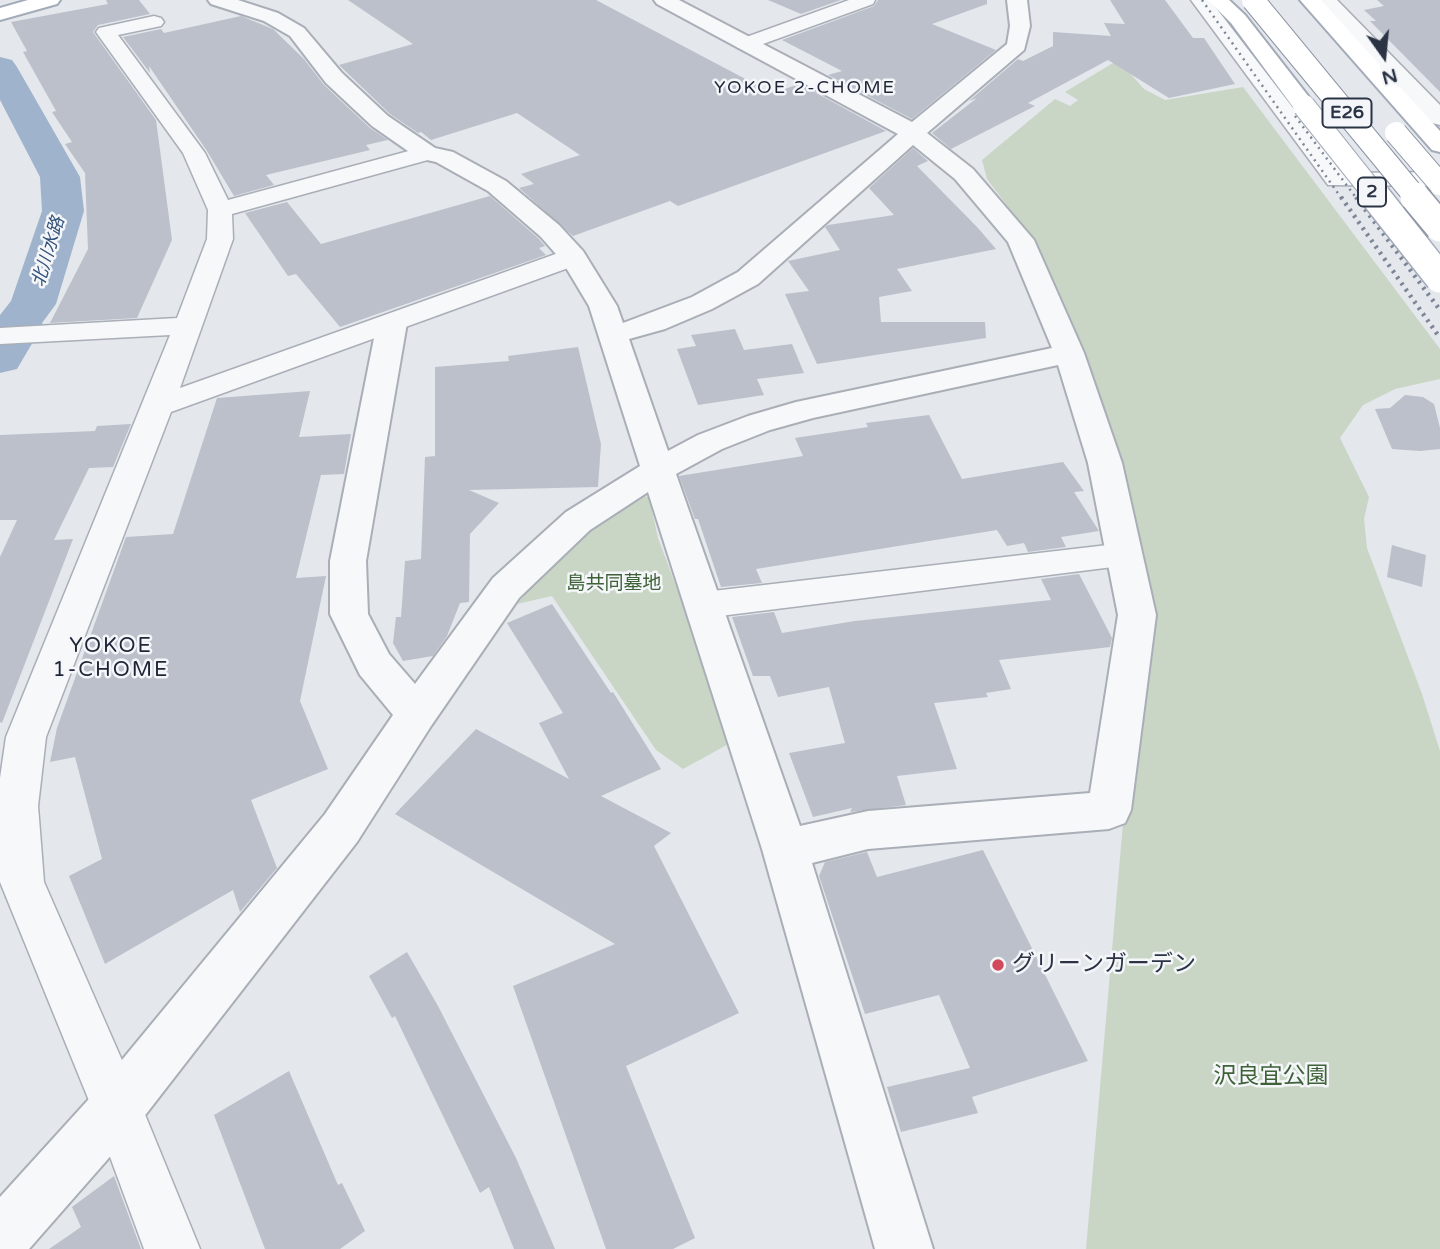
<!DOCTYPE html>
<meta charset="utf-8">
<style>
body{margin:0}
#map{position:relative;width:1440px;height:1249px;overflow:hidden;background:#e4e7ec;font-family:"Varela Round",sans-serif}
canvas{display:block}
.north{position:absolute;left:1349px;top:21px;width:70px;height:70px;-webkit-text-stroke:5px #f4f6f9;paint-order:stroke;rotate:165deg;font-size:19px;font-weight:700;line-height:28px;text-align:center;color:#2b3445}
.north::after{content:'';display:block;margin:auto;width:24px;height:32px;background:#2b3445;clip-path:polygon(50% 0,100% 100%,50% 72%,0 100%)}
</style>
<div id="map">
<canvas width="1440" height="1249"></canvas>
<div class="north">N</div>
</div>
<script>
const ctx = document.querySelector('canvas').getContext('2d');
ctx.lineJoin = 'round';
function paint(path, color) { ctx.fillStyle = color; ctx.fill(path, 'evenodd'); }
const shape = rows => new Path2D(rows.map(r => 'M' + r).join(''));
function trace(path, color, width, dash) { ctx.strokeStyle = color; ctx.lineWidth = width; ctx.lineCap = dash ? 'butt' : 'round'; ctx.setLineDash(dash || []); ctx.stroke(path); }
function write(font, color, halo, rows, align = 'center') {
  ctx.font = font + ' "Varela Round","Noto Sans JP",sans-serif'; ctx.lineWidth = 5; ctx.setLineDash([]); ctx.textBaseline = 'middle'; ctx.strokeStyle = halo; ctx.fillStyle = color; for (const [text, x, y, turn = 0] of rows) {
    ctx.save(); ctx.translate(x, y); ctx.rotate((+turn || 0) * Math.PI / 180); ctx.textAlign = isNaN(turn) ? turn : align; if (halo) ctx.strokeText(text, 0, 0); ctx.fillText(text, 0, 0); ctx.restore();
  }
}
paint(shape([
 [1118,60,1144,89,1165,100,1243,87,1440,349,1440,379,1395,389,1363,405,1340,438,1369,497,1364,519,1367,548,1422,694,1440,751,1440,1249,1086,1249,1123,823,1153,615,1144,553,1122,466,1086,356,1031,237,987,179,982,160,1055,99,1070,106,1078,100,1065,92],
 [634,495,649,497,658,538,734,741,683,769,656,750,552,596,517,604,562,552]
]), '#c9d6c5');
paint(shape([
 [0,57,12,60,17,67,80,177,84,211,56,304,42,323,43,325,17,369,0,373,0,315,11,301,42,211,40,177,0,100,0,57]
]), '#9fb4cc');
paint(shape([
 [106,0,139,0,150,14,98,25,93,32,156,120,172,240,137,318,50,323,88,249,85,173,65,144,72,142,52,112,56,111,23,52,27,51,11,22,108,4],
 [348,0,596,0,772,93,800,84,886,131,678,206,670,201,573,236,519,188,534,184,521,174,580,155,517,113,431,140,421,132,418,133,390,114,339,65,413,44],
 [768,0,841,0,801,14],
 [878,0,987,0,987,4,932,24,996,50,912,119,828,75,842,71,782,40,874,6],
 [1110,0,1165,0,1193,38,1204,38,1235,84,1169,98,1108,60,1028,103,1035,106,951,149,932,133,977,98,969,101,1018,59,1023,61,1053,46,1053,32,1111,36,1104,23,1125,24],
 [1377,0,1440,0,1440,92,1370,21,1376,21,1364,10,1384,6],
 [241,16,273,29,304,59,324,85,370,128,388,140,366,145,370,150,266,175,274,185,234,196,207,151,149,66,150,73,123,37,161,29,164,33],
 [913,148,928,161,917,166,978,228,996,249,897,269,912,291,879,297,881,322,985,322,986,338,817,364,785,294,809,291,788,261,840,250,825,227,828,225,894,215,869,188],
 [490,196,539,239,545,246,539,248,546,255,340,327,296,274,288,276,245,213,287,202,321,244],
 [735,329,744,350,792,344,804,373,757,379,764,395,698,405,677,349,696,346,691,335],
 [578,347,601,444,598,487,469,490,499,503,470,534,469,602,460,603,447,636,433,656,403,661,393,643,396,617,401,617,405,561,421,559,425,457,435,456,435,367,509,361,508,356],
 [310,391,299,437,351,434,344,474,321,475,296,578,326,576,300,701,328,769,251,800,277,868,240,912,233,890,105,964,69,876,102,859,75,757,50,762,57,728,126,537,173,534,217,398],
 [1405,395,1423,397,1434,404,1440,428,1440,449,1420,451,1392,449,1375,409,1390,408],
 [929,415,962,479,1063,462,1084,491,1074,492,1099,531,1061,537,1066,547,1028,552,1024,543,1007,546,997,530,756,569,762,583,721,587,698,519,695,519,679,476,803,456,795,438,868,427,866,423],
 [131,424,113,467,89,468,54,540,73,539,2,723,0,722,0,557,17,520,0,520,0,435,95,431,97,426],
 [1392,545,1426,555,1422,587,1387,577],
 [1079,574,1112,638,1110,647,999,660,1011,689,986,693,988,697,934,703,957,769,897,776,906,805,850,812,852,808,813,817,789,753,845,743,829,687,778,697,770,676,753,676,732,617,774,612,782,633,855,621,1051,600,1041,579],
 [552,604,611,693,613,692,661,769,601,796,671,833,654,846,739,1013,626,1066,695,1238,673,1249,606,1249,513,986,615,944,395,814,476,729,569,779,539,723,563,713,507,623],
 [983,850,1088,1061,972,1097,978,1113,901,1132,887,1087,970,1068,939,995,865,1014,819,876,825,862,867,852,877,877],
 [407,952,438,1006,516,1158,555,1249,514,1249,489,1187,480,1193,395,1016,392,1018,369,976],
 [289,1071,338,1185,342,1183,365,1231,340,1249,265,1249,214,1115],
 [114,1176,141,1249,49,1249,81,1227,72,1207]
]), '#bbc0ca');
const minor = shape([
 [849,0,875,0,873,4,752,48,738,48,735,44,738,40,849,0],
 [1191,0,1210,0,1343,173,1440,172,1440,186,1328,185,1191,0],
 [1318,0,1337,0,1440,105,1440,125,1432,123,1318,0],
 [154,16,161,18,164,22,161,26,118,35,205,153,228,200,427,146,435,148,438,153,435,158,232,214,233,239,180,388,564,251,573,249,582,251,586,257,582,263,171,412,46,737,38,806,44,882,135,1090,200,1249,144,1249,92,1108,0,882,0,778,6,737,170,335,0,344,0,328,177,318,207,239,208,210,183,153,96,32,99,28,154,16],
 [1125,543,1137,546,1142,555,1137,564,704,618,691,614,686,605,691,596,704,592,1125,543]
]);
const tertiary = shape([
 [208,0,238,0,278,13,304,28,342,73,388,116,435,148,453,152,506,181,559,225,583,251,617,306,623,323,692,297,738,272,898,134,657,4,654,0,679,0,912,122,1007,44,1010,26,1007,0,1027,0,1030,26,1024,50,927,133,973,169,1034,240,1084,353,1122,463,1156,615,1131,810,1125,823,1109,829,868,849,812,863,933,1249,875,1249,762,849,648,492,590,530,519,598,431,726,357,842,136,1127,29,1249,0,1249,0,1197,98,1089,325,814,393,715,360,675,330,614,330,561,377,323,382,317,392,314,402,317,407,323,366,561,368,614,389,654,415,684,493,578,566,512,640,466,589,306,562,261,541,237,488,191,436,162,418,158,372,126,326,83,290,36,264,21,211,4,208,0],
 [913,145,955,179,1008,242,1052,348,796,402,748,416,698,435,668,451,629,339,665,329,712,309,758,284,913,145],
 [1058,365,1088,463,1118,615,1090,793,868,811,800,826,676,474,722,449,770,430,813,418,1058,365]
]);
const primary = shape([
 [28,0,60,0,57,4,0,20,0,8,28,0],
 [1208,0,1229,0,1245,15,1312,101,1315,106,1312,111,1296,111,1231,23,1208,0],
 [1300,0,1321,0,1440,131,1440,152,1432,150,1300,0]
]);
trace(minor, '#a9aeb7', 3);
trace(tertiary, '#a9aeb7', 4);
trace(primary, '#a3abb8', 4);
paint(minor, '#f7f8fa');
paint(tertiary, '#f7f8fa');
paint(primary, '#fff');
trace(shape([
 [1202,0,1342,199],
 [1295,116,1357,199]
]), '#7d8696', 2.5, [2, 4.5]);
trace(shape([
 [1341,197,1440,338],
 [1356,197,1440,310]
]), '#7d8696', 4.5, [2.5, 5]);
const primaryBridgeFar1 = shape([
 [1304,106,1378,199]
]);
const primaryBridge = shape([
 [1376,197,1440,278]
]);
const motorwayBridgeFar1 = shape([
 [1253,0,1417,199],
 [1396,133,1440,184]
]);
const motorwayBridge = shape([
 [1415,197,1440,227]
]);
trace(primaryBridgeFar1, '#a3abb8', 24, []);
trace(primaryBridge, '#a3abb8', 32, []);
trace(motorwayBridgeFar1, '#8b94a3', 24, []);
trace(motorwayBridge, '#8b94a3', 32, []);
trace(primaryBridgeFar1, '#fff', 22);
trace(primaryBridge, '#fff', 29);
trace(motorwayBridgeFar1, '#fff', 22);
trace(motorwayBridge, '#fff', 29);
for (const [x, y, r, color] of [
 [998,965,7,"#d1495b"]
]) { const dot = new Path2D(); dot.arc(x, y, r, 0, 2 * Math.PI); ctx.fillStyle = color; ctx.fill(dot); trace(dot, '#f4f6f9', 2.5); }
ctx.letterSpacing = '2px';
write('18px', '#1d2536', '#f4f6f9', [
 ["YOKOE 2-CHOME",805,88]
]);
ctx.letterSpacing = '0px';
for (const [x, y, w] of [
 [1347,113,49],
 [1372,192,28]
]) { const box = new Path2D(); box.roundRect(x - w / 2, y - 14.5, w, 29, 5); ctx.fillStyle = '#f4f6f9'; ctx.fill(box); trace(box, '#2b3445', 2); }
write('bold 18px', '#2b3445', null, [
 ["E26",1347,113],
 ["2",1372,192]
]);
write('italic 18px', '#34527a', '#f4f6f9', [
 ["北川水路",49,252,-73]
]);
write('19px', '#3f6138', '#f4f6f9', [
 ["島共同墓地",614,584]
]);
ctx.letterSpacing = '2px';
write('21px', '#1d2536', '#f4f6f9', [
 ["YOKOE",111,646],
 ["1-CHOME",111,670]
]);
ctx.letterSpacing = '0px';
write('23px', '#2b3445', '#f4f6f9', [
 ["グリーンガーデン",1012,965]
], 'left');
write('23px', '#3f6138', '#f4f6f9', [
 ["沢良宜公園",1271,1077]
]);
</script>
